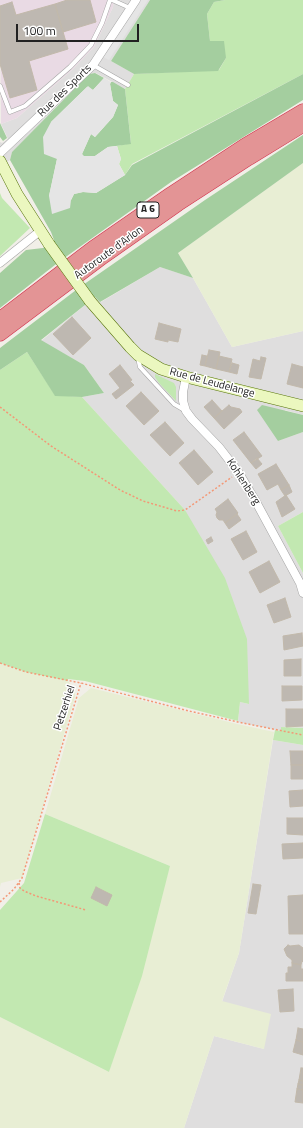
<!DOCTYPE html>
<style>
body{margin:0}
#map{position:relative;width:303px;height:1128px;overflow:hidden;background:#f1efe8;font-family:"Titillium Web",sans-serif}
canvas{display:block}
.scale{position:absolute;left:16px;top:24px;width:123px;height:18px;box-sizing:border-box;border:2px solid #212121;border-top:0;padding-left:5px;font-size:12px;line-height:14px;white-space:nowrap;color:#212121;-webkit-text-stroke:3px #fff;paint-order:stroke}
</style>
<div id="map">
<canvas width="303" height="1128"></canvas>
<div class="scale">100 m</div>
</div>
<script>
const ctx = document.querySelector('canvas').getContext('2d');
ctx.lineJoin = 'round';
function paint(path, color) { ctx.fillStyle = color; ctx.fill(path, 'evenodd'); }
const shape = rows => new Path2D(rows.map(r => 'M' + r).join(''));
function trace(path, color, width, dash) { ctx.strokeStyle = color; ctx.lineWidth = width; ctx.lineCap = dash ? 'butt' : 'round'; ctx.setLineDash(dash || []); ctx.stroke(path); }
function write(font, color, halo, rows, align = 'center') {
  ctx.font = font + ' "Titillium Web",sans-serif'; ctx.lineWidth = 3; ctx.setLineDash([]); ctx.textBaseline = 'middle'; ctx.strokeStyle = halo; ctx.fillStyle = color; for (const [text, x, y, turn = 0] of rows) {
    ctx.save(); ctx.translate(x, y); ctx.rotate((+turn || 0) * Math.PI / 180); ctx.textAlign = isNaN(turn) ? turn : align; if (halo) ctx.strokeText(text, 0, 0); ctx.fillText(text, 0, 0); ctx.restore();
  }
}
paint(shape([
 [114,0,150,0,111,61,134,74,125,89,96,73,89,74,12,152,10,160,2,165,0,161,0,142,2,143,8,139,1,124,17,118,72,70,94,47,113,7],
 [160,267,193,278,232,347,303,331,303,415,285,410,278,441,303,432,303,512,278,526,303,573,303,728,281,727,281,731,238,722,240,702,249,704,185,510,82,397,104,393,84,365,41,341,95,297,101,302],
 [273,740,303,745,303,1128,184,1128,214,1036,264,1049,222,1002,239,953]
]), '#dfdede');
paint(shape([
 [0,0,114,0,113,7,94,47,72,70,17,118,1,124]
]), '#e9dae4');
paint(shape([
 [303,163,303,331,232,347,193,278,178,253],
 [0,663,26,672,68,681,75,689,75,697,22,878,1,883,0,887],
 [91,688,237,724,274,732,239,953,222,1001,271,1014,264,1049,214,1036,184,1128,0,1128,0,1017,109,1072,170,866,45,814,79,698]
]), '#e8eed4');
paint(shape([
 [225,0,303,0,303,74,132,164,125,175,119,164,121,159,117,146,131,143,125,89,134,74,219,70,226,58,210,41,207,14,214,2],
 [0,193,2,198,30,228,0,256],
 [27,352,55,395,82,397,185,510,225,578,247,639,249,704,240,702,238,721,85,681,68,679,68,681,26,672,0,663,0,370],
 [155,374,174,383,176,387,176,401,159,383,155,377],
 [303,512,303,573,278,526],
 [281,727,303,728,303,745,273,740,275,730,281,731],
 [45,814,170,866,142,976,109,1072,0,1017,0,910,24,883]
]), '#c2e8b1');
paint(shape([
 [150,0,225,0,214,2,207,14,210,41,224,41,226,58,218,71,134,74,111,61],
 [95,73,104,78,93,90,87,87,51,122,57,159,49,196,71,200,74,194,83,192,96,193,125,175,132,165,303,74,303,100,171,182,60,261,0,308,0,273,26,250,43,248,54,240,51,232,10,160,12,152,89,74],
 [111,82,113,82,125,89,131,144,108,147,95,156,83,156,82,154,91,134,95,137,113,117,118,105,113,101,110,84],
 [0,123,7,138,3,141,0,137],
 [303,135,303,163,178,253,193,278,160,267,100,302,95,297,41,340,84,365,104,393,82,397,55,396,27,352,0,370,0,348,80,287,205,200],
 [262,405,303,415,303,432,278,441,257,410]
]), '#a4ce9f');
paint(shape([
 [140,0,148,0,109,60,103,57],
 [104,78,111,82,110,84,113,101,118,105,113,117,95,137,91,134,82,154,84,156,95,156,108,147,117,146,121,159,119,164,125,175,96,193,83,192,74,194,71,200,70,208,52,214,49,196,57,159,44,154,43,137,51,122,88,86,93,90]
]), '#e5e5e5');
const building = shape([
 [67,0,90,0,96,22,63,32,55,4,67,0],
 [12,2,16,15,55,4,68,49,29,61,37,90,10,98,0,64,0,6,12,2],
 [72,317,91,338,73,355,53,334,72,317],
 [159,323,181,329,178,342,168,340,168,342,155,339,159,323],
 [209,350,220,352,216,369,205,366,209,350],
 [202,355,207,356,205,366,200,365,202,355],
 [219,356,232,359,229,372,216,369,219,356],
 [261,357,266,358,261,379,249,377,253,359,260,361,261,357],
 [232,363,239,365,237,374,229,372,232,363],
 [292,364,303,367,303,388,287,384,292,364],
 [120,365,132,380,130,381,134,385,116,399,112,394,120,388,109,374,120,365],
 [141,392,159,411,144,425,126,406,141,392],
 [212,400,222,411,214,418,204,407,212,400],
 [229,405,231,407,240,409,242,412,224,429,214,418,229,405],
 [165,422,184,443,170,456,150,435,165,422],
 [244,432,262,456,251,463,233,440,244,432],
 [194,450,213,472,198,485,179,463,194,450],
 [257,458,262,464,256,469,251,463,257,458],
 [276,464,289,485,281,490,278,484,267,490,258,474,276,464],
 [289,485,292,492,285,496,281,490,289,485],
 [286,495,295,509,282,517,276,502,286,495],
 [228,499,238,513,225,523,223,520,219,520,217,518,216,515,217,512,215,509,228,499],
 [237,514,241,520,229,529,225,523,237,514],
 [246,531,257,552,243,560,231,539,246,531],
 [211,537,213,541,208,544,206,540,211,537],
 [269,561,280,582,260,593,249,572,269,561],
 [285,598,291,617,274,623,267,605,285,598],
 [302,633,303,646,284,650,283,636,302,633],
 [301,659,301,676,284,676,284,660,301,659],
 [282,686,302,686,302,700,282,701,282,686],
 [286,709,303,709,303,726,286,727,286,709],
 [290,751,303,751,303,765,291,765,290,751],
 [291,765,303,765,303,779,291,779,291,765],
 [303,790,303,806,290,807,289,791,303,790],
 [287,818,303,818,303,835,287,834,287,818],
 [303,843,303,858,283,859,282,844,303,843],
 [253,884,261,885,256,914,248,913,253,884],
 [96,887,112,895,107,906,91,898,96,887],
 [303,895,303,934,289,934,288,896,303,895],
 [288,945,290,946,299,945,303,948,303,962,302,961,301,965,292,963,292,960,287,956,284,949,288,945],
 [292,963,301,965,301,969,303,969,303,981,286,981,286,973,288,973,288,967,292,967,292,963],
 [293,989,294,1011,280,1012,278,990,293,989],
 [298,1028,303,1029,303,1042,296,1040,298,1028],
 [296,1040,303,1042,303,1055,293,1052,296,1040],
 [301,1068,303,1068,303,1081,299,1080,301,1068],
 [299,1080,303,1081,303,1085,298,1084,299,1080],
 [298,1084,303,1085,303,1090,297,1089,298,1084],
 [297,1089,303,1090,303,1103,295,1102,297,1089]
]);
paint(building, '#beb8b1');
trace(building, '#c2b9ab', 1);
const lane = shape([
 [112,0,130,8],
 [93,65,128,85],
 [0,86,10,112,25,106,70,67,91,45,102,23,110,0],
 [138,358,140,367,174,404,186,411]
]);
const street = shape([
 [0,153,93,65,136,0],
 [0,263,40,231],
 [186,377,183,392,183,401,186,411,192,419,219,447,239,473,255,500,300,583,303,593]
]);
const secondary = shape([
 [0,161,17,194,49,244],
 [90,301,130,347,138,355,161,369,186,377,303,406]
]);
const highway = shape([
 [0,319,93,248,171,194,244,146,303,111],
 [0,334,104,256,178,204,249,158,303,125]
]);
trace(lane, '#a5a5a5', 5);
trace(street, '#a5a5a5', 9);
trace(secondary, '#57750a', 12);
trace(highway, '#d3304c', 15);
trace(shape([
 [0,407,51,446,120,490,143,501,177,511,185,510,232,477],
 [0,663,26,672,81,683,189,711,238,722,303,735],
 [19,883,20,888,24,891,36,896,86,910],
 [0,902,14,889,22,878,81,683]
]), '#f39876', 1.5, [2, 2]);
trace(lane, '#fff', 4);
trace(street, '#fff', 8);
trace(secondary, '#ebf7bf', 11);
trace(highway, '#e39495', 14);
const secondaryBridge = shape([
 [49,244,90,301]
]);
trace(secondaryBridge, '#57750a', 12, []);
trace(secondaryBridge, '#ebf7bf', 11);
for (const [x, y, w] of [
 [148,210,22]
]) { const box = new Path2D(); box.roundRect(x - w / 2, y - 8, w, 16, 3); ctx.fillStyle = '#fff'; ctx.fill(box); trace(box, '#212121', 1); }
write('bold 10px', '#212121', null, [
 ["A 6",148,210]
]);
write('11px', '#212121', '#fff', [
 ["Rue des Sports",65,91,-44],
 ["Autoroute d'Arlon",109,253,-36],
 ["Rue de Leudelange",212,383,15],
 ["Kohlenberg",243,482,57],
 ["Petzerhiel",65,708,-72]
]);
</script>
